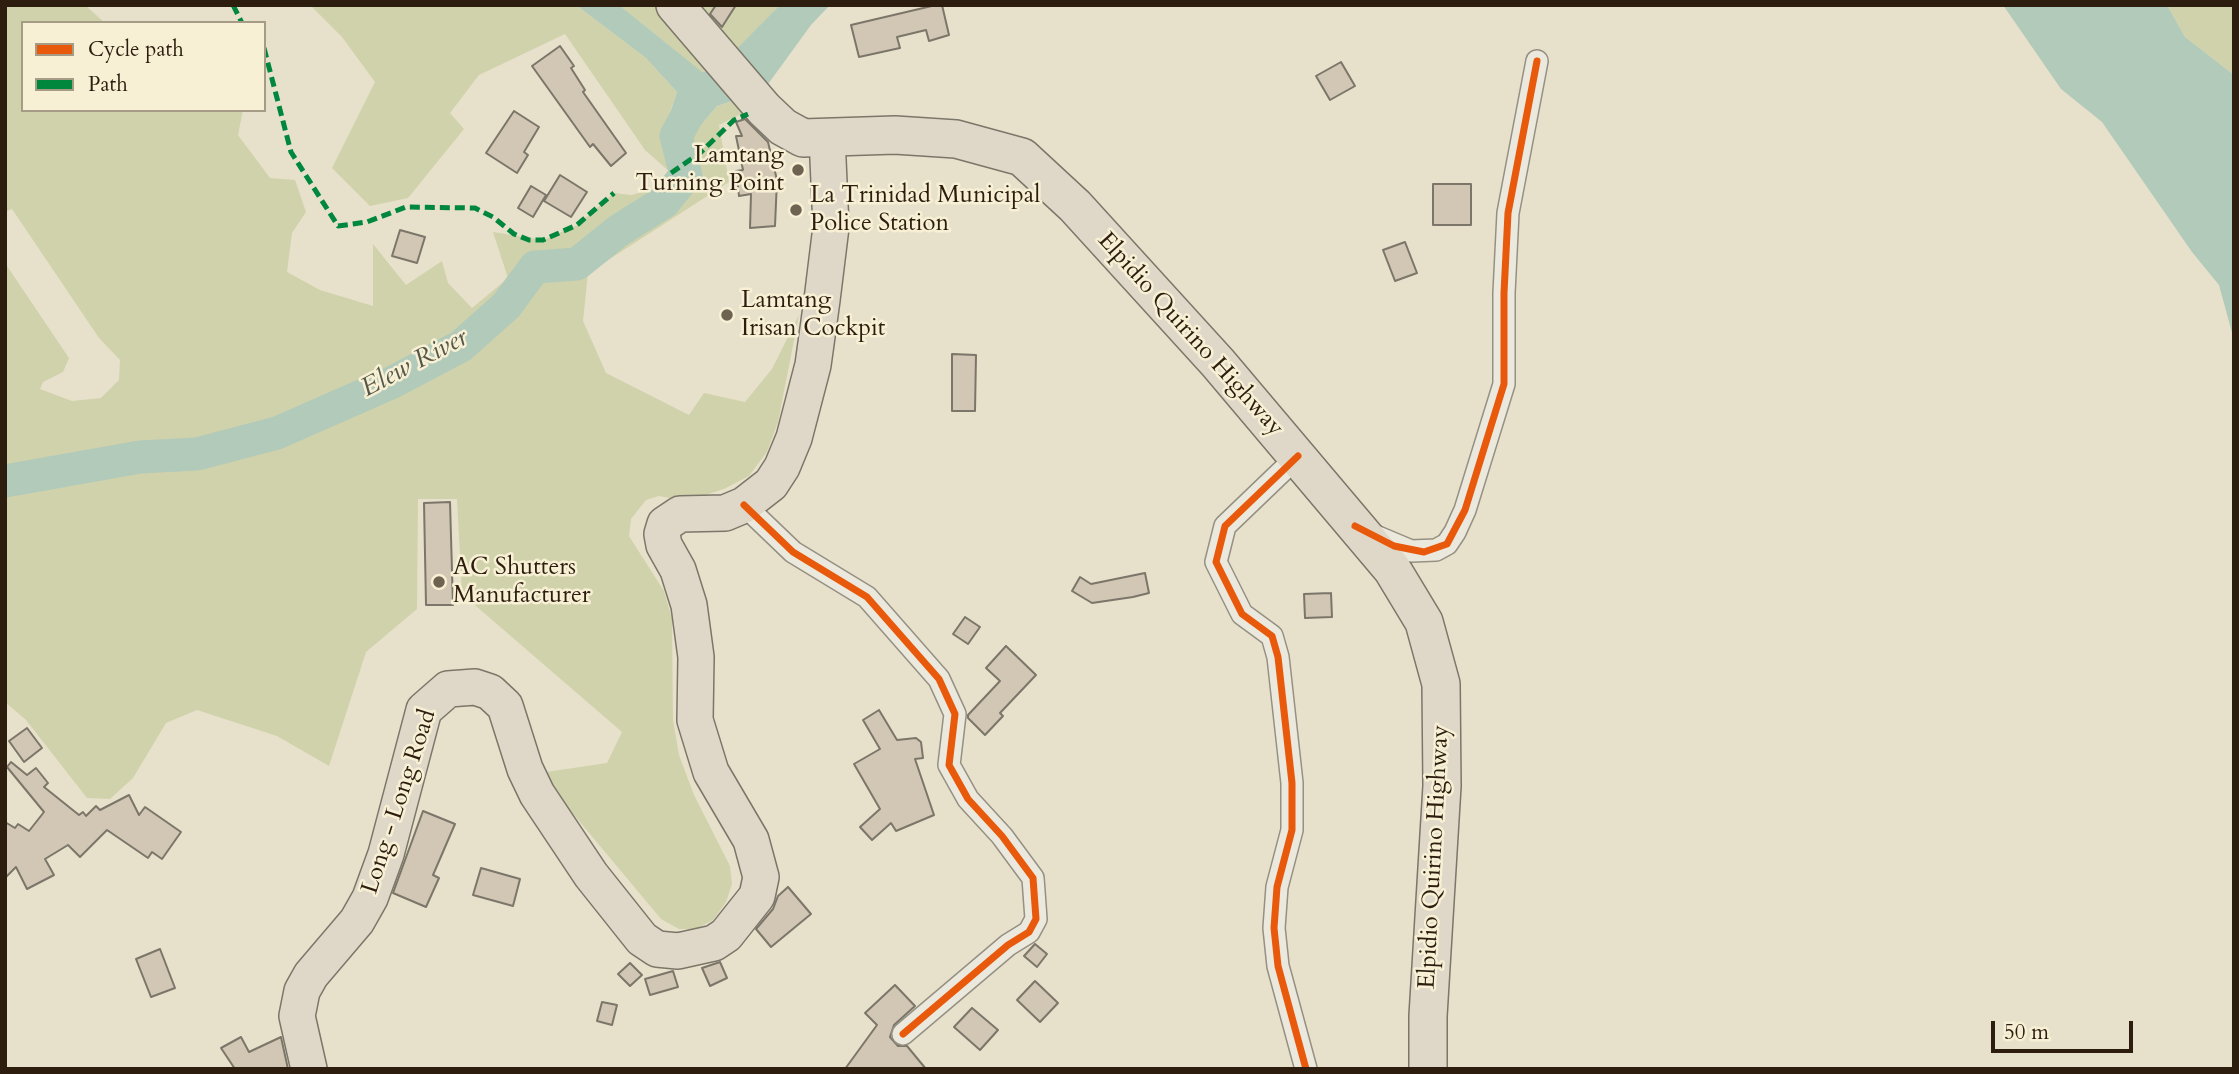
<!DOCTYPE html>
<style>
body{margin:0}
#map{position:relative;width:2239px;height:1074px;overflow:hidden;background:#e7e1cb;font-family:Cardo,serif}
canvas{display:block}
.frame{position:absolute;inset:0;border:7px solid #2d1d0f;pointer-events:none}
.legend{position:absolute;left:21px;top:21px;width:245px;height:91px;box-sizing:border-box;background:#f7f0d5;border:2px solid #a69c86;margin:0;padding:9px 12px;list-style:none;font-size:21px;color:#2d1d0f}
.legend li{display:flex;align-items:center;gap:14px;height:35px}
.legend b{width:35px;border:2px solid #a69c86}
.scale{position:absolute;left:1991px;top:1021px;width:142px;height:32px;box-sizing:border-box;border:4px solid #2d1d0f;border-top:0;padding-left:9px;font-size:21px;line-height:24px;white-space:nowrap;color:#2d1d0f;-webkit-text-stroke:5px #f7f0d5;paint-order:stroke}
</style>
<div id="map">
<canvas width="2239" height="1074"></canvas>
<div class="frame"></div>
<ul class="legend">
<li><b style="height:9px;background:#e8590c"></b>Cycle path</li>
<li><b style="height:9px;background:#00873e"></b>Path</li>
</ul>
<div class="scale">50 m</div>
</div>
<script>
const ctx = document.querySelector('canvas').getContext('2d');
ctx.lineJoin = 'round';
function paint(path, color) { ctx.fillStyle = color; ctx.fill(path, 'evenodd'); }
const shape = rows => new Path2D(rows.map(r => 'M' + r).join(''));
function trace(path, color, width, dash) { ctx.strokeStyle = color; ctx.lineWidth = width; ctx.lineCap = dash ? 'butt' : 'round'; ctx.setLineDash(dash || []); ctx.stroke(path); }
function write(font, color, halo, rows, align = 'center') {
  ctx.font = font + ' Cardo,serif'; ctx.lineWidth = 5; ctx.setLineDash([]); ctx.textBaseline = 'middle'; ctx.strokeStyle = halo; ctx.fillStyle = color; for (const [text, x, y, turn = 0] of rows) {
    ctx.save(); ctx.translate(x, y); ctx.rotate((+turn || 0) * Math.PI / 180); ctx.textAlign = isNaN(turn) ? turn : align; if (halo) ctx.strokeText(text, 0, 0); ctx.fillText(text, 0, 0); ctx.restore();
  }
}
paint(shape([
 [5,5,85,5,105,23,23,23,23,110,243,110,238,135,270,178,295,180,306,212,292,233,287,272,320,290,373,306,373,244,406,285,442,261,448,283,472,308,508,278,493,232,543,240,577,225,614,193,631,195,666,186,671,173,645,150,565,34,479,75,450,113,464,129,408,198,370,206,332,168,375,82,342,37,310,5,576,5,646,58,677,92,668,118,695,132,717,106,740,99,751,109,719,125,729,182,588,273,583,321,606,373,689,415,704,393,745,402,772,369,799,315,778,422,767,452,749,476,724,489,686,501,659,496,646,500,631,519,629,536,664,591,672,619,673,720,679,755,694,795,730,866,732,884,726,902,713,920,696,929,679,929,661,919,554,791,546,772,607,763,622,732,462,594,457,499,418,499,417,609,366,652,329,766,277,736,197,710,166,723,133,778,110,799,87,798,26,720,5,702,5,263,69,358,63,372,43,382,40,389,72,401,101,398,119,380,120,360,99,338,12,209,5,212],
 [619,5,654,5,715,71,701,72],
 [695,5,780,5,732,56],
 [2167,5,2234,5,2234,75,2185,37]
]), '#d0d2ab');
paint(shape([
 [576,5,619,5,702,72,715,71,780,5,830,5,811,25,763,91,717,106,695,132,668,119,677,92,646,58],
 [2003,5,2167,5,2185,37,2234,75,2234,340,2219,285,2192,252,2102,122,2061,89]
]), '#b2cab9');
trace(shape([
 [5,481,140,457,197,454,277,433,393,382,461,346,506,306,535,267,577,264,618,231,664,202,686,175,676,136,700,92]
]), '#b2cab9', 33);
const building = shape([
 [716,5,736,5,722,27,710,14,716,5],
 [936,5,942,5,949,35,929,41,926,30,897,37,900,48,859,57,851,25,936,5],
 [560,46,574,66,571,68,585,90,583,92,626,153,611,166,593,144,590,147,532,66,560,46],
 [1341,62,1355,86,1330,100,1316,76,1341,62],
 [514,111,539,127,524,152,528,155,517,173,486,153,514,111],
 [745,119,768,142,777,180,775,226,750,228,751,194,739,196,736,171,743,170,736,136,742,136,736,122,745,119],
 [560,175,587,192,571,217,544,201,560,175],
 [1433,184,1471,184,1471,225,1433,225,1433,184],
 [531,186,546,195,533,217,518,208,531,186],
 [400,230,425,237,417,263,392,256,400,230],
 [1405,242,1417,273,1395,281,1383,250,1405,242],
 [952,354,976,355,975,411,952,411,952,354],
 [450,502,453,605,426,605,424,503,450,502],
 [1145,573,1149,593,1133,597,1092,603,1072,591,1080,577,1091,584,1145,573],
 [1331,593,1332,617,1305,618,1304,594,1331,593],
 [965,617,980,627,968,644,953,634,965,617],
 [1006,646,1036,675,1000,713,1003,716,985,735,968,718,968,715,1000,681,986,668,1006,646],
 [879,710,897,740,916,738,921,742,923,758,915,759,934,815,896,831,891,823,872,840,860,827,880,809,854,764,880,749,863,720,879,710],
 [27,728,42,748,24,762,9,741,27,728],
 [11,762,27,775,36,768,48,783,44,787,79,815,83,812,86,816,96,806,100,810,129,795,139,815,145,807,181,832,162,859,152,852,148,858,107,830,80,857,68,845,45,859,54,875,27,889,16,867,5,878,5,822,15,828,18,824,29,831,44,812,7,767,11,762],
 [423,811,455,824,433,875,439,878,426,907,393,893,423,811],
 [481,868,520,879,513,906,473,895,481,868],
 [788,887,811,914,771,947,756,929,773,909,778,896,788,887],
 [1035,944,1047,954,1037,967,1024,956,1035,944],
 [160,949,175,988,151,997,136,959,160,949],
 [720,962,727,978,710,986,702,968,720,962],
 [630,963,642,975,630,986,618,974,630,963],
 [673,971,678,987,650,995,645,979,673,971],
 [1035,981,1058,1003,1040,1022,1017,1000,1035,981],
 [895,985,915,1006,894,1025,890,1037,898,1046,907,1046,926,1069,845,1069,877,1025,865,1013,895,985],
 [602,1002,617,1005,612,1025,597,1021,602,1002],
 [972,1008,998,1030,980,1050,954,1027,972,1008],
 [241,1037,249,1052,281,1037,288,1069,235,1069,221,1048,241,1037]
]);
paint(building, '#d2c6b4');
trace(building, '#7b7669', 2);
const minor = shape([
 [1298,456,1225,526,1216,562,1242,614,1272,636,1278,657,1292,783,1292,830,1277,887,1274,928,1278,966,1306,1069],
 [744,505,793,552,867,597,939,679,955,714,949,765,968,799,1002,836,1033,878,1036,919,1029,932,1008,945,903,1034],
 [1373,535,1411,551,1436,550,1447,544,1455,532,1465,510,1504,384,1504,293,1508,213,1537,61]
]);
const primary = shape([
 [309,1069,297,1016,302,991,311,975,357,921,370,898,386,854,424,710,448,689,475,687,490,692,505,706,525,769,537,794,591,875,642,939,657,949,678,951,714,943,726,935,757,896,761,877,751,840,711,772,695,720,696,657,689,605,678,570,664,545,662,534,665,524,680,514,725,513,744,505,771,484,782,467,794,438,813,365,822,300,831,227,827,137]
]);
const trunk = shape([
 [675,5,764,109,783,127,803,138,895,135,956,139,1022,157,1075,206,1218,363,1392,569,1424,622,1441,684,1442,786,1428,1016,1428,1069]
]);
trace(minor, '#969082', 24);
trace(primary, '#7b7669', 38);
trace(trunk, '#7b7669', 40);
trace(minor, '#ebe9dd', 21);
trace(primary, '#dfd8c8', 35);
trace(trunk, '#dfd8c8', 37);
trace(shape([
 [233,5,242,23],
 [264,48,291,152,338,226,367,222,406,207,475,208,493,217,514,234,529,240,543,240,577,225,614,193],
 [671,173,700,153,734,120,748,114]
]), '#00873e', 5, [10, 5]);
trace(shape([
 [1298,456,1225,526,1216,562,1242,614,1272,636,1278,657,1292,783,1292,830,1277,887,1274,928,1278,966,1306,1069],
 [744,505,793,552,867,597,939,679,955,714,949,765,968,799,1002,836,1033,878,1036,919,1029,932,1008,945,903,1034],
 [1355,526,1394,546,1424,552,1447,544,1465,510,1504,384,1504,293,1508,213,1537,61]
]), '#e8590c', 7);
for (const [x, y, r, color] of [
 [798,170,7,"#6e6251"],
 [796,210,7,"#6e6251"],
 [727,315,7,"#6e6251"],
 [439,582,7,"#6e6251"]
]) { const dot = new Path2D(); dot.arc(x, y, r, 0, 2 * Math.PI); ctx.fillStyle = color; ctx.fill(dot); trace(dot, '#f7f0d5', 2.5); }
write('24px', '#2d1d0f', '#f7f0d5', [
 ["Lamtang",784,156,"right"],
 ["Turning Point",784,184,"right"],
 ["La Trinidad Municipal",810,196],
 ["Police Station",810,224],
 ["Lamtang",741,301],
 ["Irisan Cockpit",741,329],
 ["AC Shutters",453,568],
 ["Manufacturer",453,596]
], 'left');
write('24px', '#2d1d0f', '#f7f0d5', [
 ["Elpidio Quirino Highway",1190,335,48],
 ["Long - Long Road",400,802,-72],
 ["Elpidio Quirino Highway",1435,857,-87]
]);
write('italic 26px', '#545648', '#f7f0d5', [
 ["Elew River",415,364,-28]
]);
</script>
